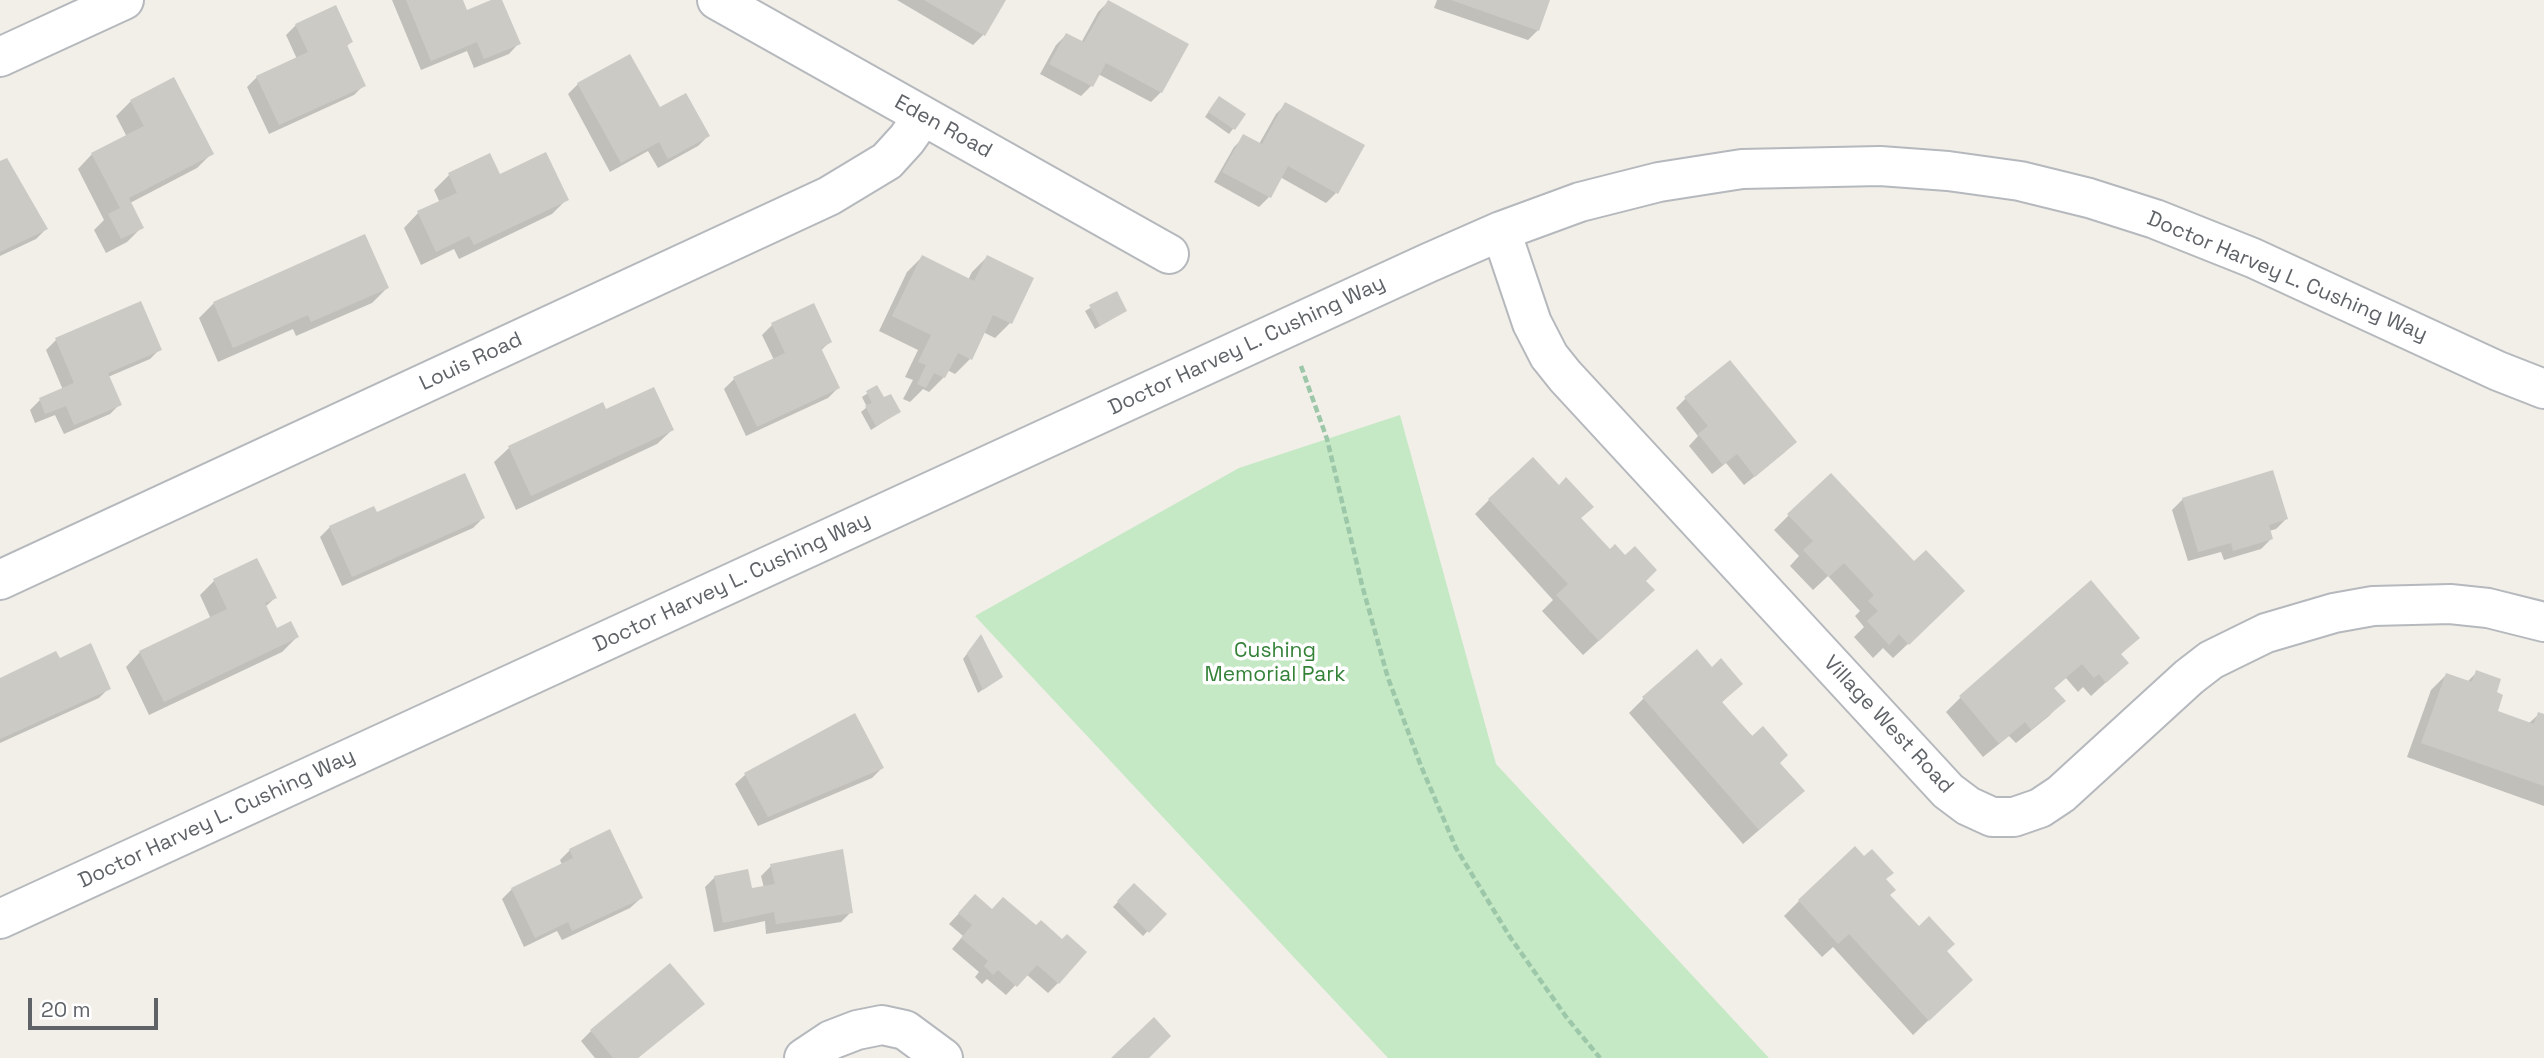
<!DOCTYPE html>
<style>
body{margin:0}
#map{position:relative;width:2544px;height:1058px;overflow:hidden;background:#f1efe8;font-family:"Space Grotesk",sans-serif}
canvas{display:block}
.scale{position:absolute;left:28px;top:998px;width:130px;height:32px;box-sizing:border-box;border:4px solid #5f6368;border-top:0;padding-left:9px;font-size:21px;line-height:24px;white-space:nowrap;color:#5f6368;-webkit-text-stroke:5px #fff;paint-order:stroke}
</style>
<div id="map">
<canvas width="2544" height="1058"></canvas>
<div class="scale">20 m</div>
</div>
<script>
const ctx = document.querySelector('canvas').getContext('2d');
ctx.lineJoin = 'round';
function paint(path, color) { ctx.fillStyle = color; ctx.fill(path, 'evenodd'); }
const shape = rows => new Path2D(rows.map(r => 'M' + r).join(''));
function trace(path, color, width, dash) { ctx.strokeStyle = color; ctx.lineWidth = width; ctx.lineCap = dash ? 'butt' : 'round'; ctx.setLineDash(dash || []); ctx.stroke(path); }
function write(font, color, halo, rows, align = 'center') {
  ctx.font = font + ' "Space Grotesk",sans-serif'; ctx.lineWidth = 7; ctx.setLineDash([]); ctx.textBaseline = 'middle'; ctx.strokeStyle = halo; ctx.fillStyle = color; for (const [text, x, y, turn = 0] of rows) {
    ctx.save(); ctx.translate(x, y); ctx.rotate((+turn || 0) * Math.PI / 180); ctx.textAlign = isNaN(turn) ? turn : align; if (halo) ctx.strokeText(text, 0, 0); ctx.fillText(text, 0, 0); ctx.restore();
  }
}
paint(shape([
 [1400,415,1496,764,1769,1058,1388,1058,975,616,1239,468]
]), '#c5e8c5');
paint(shape([
 [392,0,461,0,466,12,500,0,519,43,509,54,474,68,467,51,421,70],
 [897,0,1004,0,983,35,973,45],
 [1437,0,1548,0,1538,30,1528,40,1434,8],
 [1108,2,1186,45,1161,92,1151,102,1098,74,1091,86,1081,96,1040,74,1056,45,1066,35,1081,43,1098,12],
 [296,25,351,42,346,47,364,85,354,95,269,134,247,87,257,77,297,59,286,35],
 [578,84,659,109,708,136,698,146,658,168,648,151,610,172,568,94],
 [131,101,212,153,197,168,130,203,142,227,127,242,106,253,94,230,104,220,78,169,92,154,127,137,116,116],
 [1215,102,1244,115,1229,134,1205,117],
 [1286,104,1336,193,1326,203,1280,177,1269,197,1259,207,1214,182,1234,147,1244,137,1259,144,1276,114],
 [490,155,499,176,567,199,552,214,459,259,454,249,421,265,404,228,418,213,440,203,434,190,449,175],
 [0,163,46,229,36,239,0,256],
 [922,257,968,280,972,272,987,257,1032,279,1010,323,995,338,983,332,970,359,955,374,947,370,944,377,929,392,923,389,910,402,903,399,913,380,905,377,918,350,879,331,907,272],
 [387,288,372,303,296,336,293,329,218,362,199,318,214,303],
 [1116,293,1125,311,1095,329,1085,311],
 [772,325,830,342,820,351,838,388,828,398,746,436,724,389,734,379,774,360,762,335],
 [56,340,160,349,150,359,108,377,120,404,110,414,64,434,55,415,35,423,30,410,40,400,63,390,46,350],
 [877,387,884,400,899,412,871,430,861,412,867,407,862,397],
 [1686,398,1785,452,1744,485,1726,463,1712,474,1689,446,1698,436,1676,408],
 [605,411,672,430,657,444,516,510,494,462,509,448],
 [2183,499,2286,519,2276,529,2269,531,2271,539,2261,549,2224,560,2221,552,2188,561,2172,510],
 [1489,500,1579,519,1610,551,1644,581,1638,605,1583,655,1542,611,1553,600,1475,514],
 [1789,515,1948,606,1893,658,1883,648,1873,658,1854,637,1864,627,1855,616,1860,611,1828,576,1813,590,1790,566,1799,556,1774,530],
 [483,518,473,528,342,586,320,537,330,527],
 [214,581,275,598,265,607,276,630,297,637,282,652,149,715,126,667,140,652,211,619,200,595],
 [2137,638,2120,655,2127,663,2091,696,2083,687,2078,692,2066,678,2053,689,2063,701,2049,716,2016,743,2009,736,1983,757,1946,712,1960,698],
 [977,641,1000,677,978,693,963,659],
 [1712,669,1741,684,1721,703,1778,763,1788,805,1743,844,1629,713,1644,698],
 [2477,672,2495,694,2496,712,2528,724,2539,714,2544,715,2544,806,2407,757,2431,690,2446,675,2467,682],
 [0,680,109,688,99,698,0,743],
 [882,768,872,778,758,826,735,784,746,774],
 [570,850,641,898,630,908,562,940,557,931,524,947,502,899,512,889,562,865,560,860],
 [771,866,851,912,841,922,766,934,765,921,714,932,705,887,715,877,751,891,764,888,761,876],
 [1884,880,1888,895,1919,929,1945,951,1956,994,1913,1035,1833,947,1822,957,1784,916,1799,901],
 [1134,885,1164,914,1143,936,1113,907],
 [975,896,1058,983,1048,993,1026,974,1006,995,987,979,982,984,975,977,979,972,952,949,963,936,949,924],
 [692,1013,638,1058,595,1058,581,1041,591,1031]
]), '#0003');
paint(shape([
 [406,0,463,0,467,10,491,0,502,0,521,44,484,59,477,42,431,61],
 [924,0,1006,0,985,36],
 [1108,0,1189,44,1162,93,1106,63,1093,87,1049,64,1066,33,1084,42],
 [1451,0,1550,0,1539,31],
 [336,5,353,42,347,45,366,86,279,125,256,76,308,52,295,24],
 [630,54,660,107,686,93,710,136,668,159,659,142,621,163,577,83],
 [174,77,214,154,129,198,144,228,121,239,108,214,120,208,91,153,144,126,130,100],
 [1219,96,1246,114,1235,130,1208,112],
 [1285,102,1365,145,1338,194,1288,166,1271,198,1222,172,1243,134,1262,144],
 [546,152,569,200,474,245,469,236,436,252,417,211,457,193,448,173,490,153,500,174],
 [7,158,48,229,0,252,0,161],
 [365,234,389,288,311,322,308,315,233,348,213,302],
 [922,255,974,281,987,255,1034,278,1012,324,993,315,972,360,958,353,945,378,934,373,926,388,917,384,926,365,918,362,931,335,892,316],
 [1117,291,1127,311,1100,326,1089,305],
 [141,301,162,350,108,373,122,405,74,425,66,406,45,414,39,398,74,383,55,338],
 [814,303,832,342,821,348,840,388,757,427,733,377,785,353,771,323],
 [1730,360,1797,442,1755,477,1737,454,1723,465,1698,434,1708,426,1684,397],
 [877,385,884,397,891,394,901,412,876,426,865,406,872,403,866,391],
 [654,387,674,430,531,496,508,446,603,402,606,409],
 [1533,457,1559,485,1566,477,1594,507,1581,518,1610,549,1615,544,1625,555,1635,546,1657,570,1646,581,1655,590,1599,641,1556,595,1568,584,1488,499],
 [2273,470,2288,519,2269,525,2273,539,2233,551,2231,543,2198,552,2182,498],
 [465,473,485,518,352,577,329,526,374,506,377,512],
 [1831,473,1914,561,1926,550,1965,591,1909,645,1899,634,1889,645,1867,621,1878,611,1868,601,1874,595,1844,563,1829,577,1803,550,1813,541,1787,514],
 [257,558,277,598,265,603,277,628,291,621,299,637,164,702,139,651,227,609,213,579],
 [2091,580,2140,638,2121,654,2129,663,2106,683,2099,674,2094,678,2082,664,2054,688,2066,701,2031,730,2025,722,1999,744,1959,696],
 [981,634,1003,677,983,690,967,653],
 [91,643,111,689,0,739,0,678,56,651,60,658],
 [1697,649,1712,667,1721,658,1743,684,1722,702,1752,736,1763,726,1788,755,1780,763,1805,791,1759,830,1642,697],
 [2476,670,2501,679,2497,692,2503,695,2498,711,2534,724,2538,712,2544,714,2544,786,2421,743,2446,673,2472,682],
 [855,713,884,768,768,817,744,773],
 [610,829,643,898,572,931,568,922,535,938,511,888,573,858,569,849],
 [1855,846,1864,856,1872,849,1894,873,1886,879,1896,890,1890,895,1919,926,1929,916,1955,944,1947,951,1973,980,1929,1021,1849,934,1838,944,1798,900],
 [843,849,853,913,776,924,774,912,723,923,714,876,748,869,752,888,775,884,770,864],
 [1134,883,1167,914,1149,933,1117,901],
 [975,894,992,909,1003,897,1036,925,1041,920,1062,939,1067,934,1087,952,1059,984,1037,965,1017,987,998,970,993,975,984,966,988,961,961,938,972,925,958,913],
 [670,963,705,1004,638,1058,613,1058,590,1030],
 [1154,1017,1171,1036,1149,1058,1111,1058]
]), '#cccac5');
const minor = shape([
 [717,0,1169,254],
 [0,57,124,0],
 [1501,231,1532,323,1549,356,1565,376,1948,791,1968,806,1992,817,2014,817,2040,808,2061,794,2189,677,2211,660,2266,633,2334,613,2373,606,2412,605,2450,604,2488,608,2544,622],
 [0,580,829,196,887,161,907,139,923,116],
 [0,919,1428,263,1501,231,1580,202,1659,182,1742,169,1880,166,1948,171,2020,181,2089,198,2155,219,2253,258,2498,371,2544,389],
 [804,1058,831,1040,857,1030,882,1025,905,1030,943,1058]
]);
trace(minor, '#b5b8bc', 42);
trace(shape([
 [1301,366,1327,439,1362,585,1388,678,1421,766,1456,848,1510,937,1567,1018,1600,1058]
]), '#9cc7a9', 4.5, [7, 3.5]);
trace(minor, '#fff', 38);
write('21px', '#5f6368', '#fff', [
 ["Eden Road",943,127,29],
 ["Doctor Harvey L. Cushing Way",2287,277,23],
 ["Doctor Harvey L. Cushing Way",1247,346,-25],
 ["Louis Road",471,362,-25],
 ["Doctor Harvey L. Cushing Way",732,583,-25],
 ["Village West Road",1888,725,47],
 ["Doctor Harvey L. Cushing Way",217,819,-25]
]);
write('21px', '#348238', '#fff', [
 ["Cushing",1275,651],
 ["Memorial Park",1275,675]
]);
</script>
